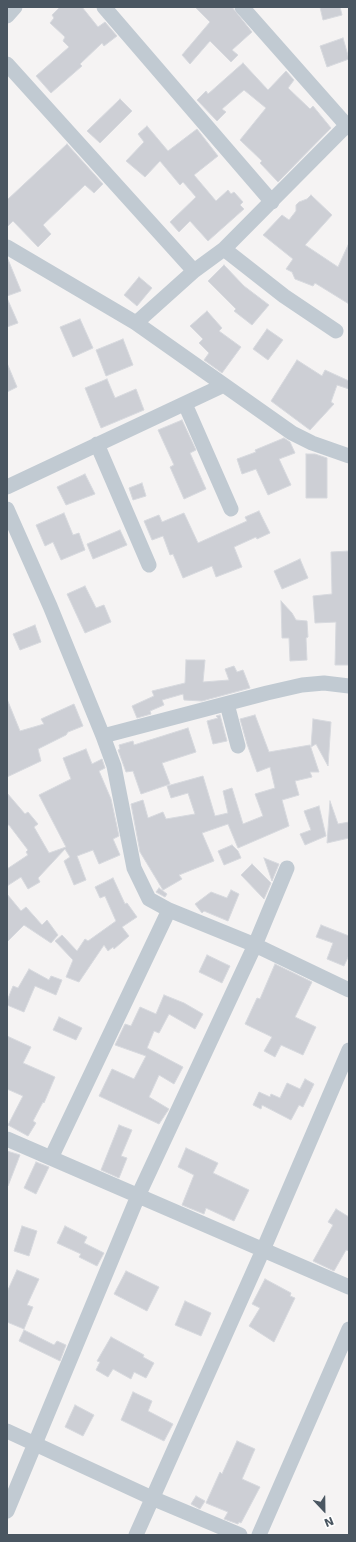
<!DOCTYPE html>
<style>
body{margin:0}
#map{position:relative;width:356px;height:1542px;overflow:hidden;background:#f5f3f3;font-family:"DejaVu Sans",sans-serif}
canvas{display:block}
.frame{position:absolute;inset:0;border:8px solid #4a5661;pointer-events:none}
.north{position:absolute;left:304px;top:1490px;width:40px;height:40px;-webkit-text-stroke:3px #fff;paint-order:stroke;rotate:158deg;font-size:11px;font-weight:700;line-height:16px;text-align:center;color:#4a5661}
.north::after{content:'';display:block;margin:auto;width:14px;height:18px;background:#4a5661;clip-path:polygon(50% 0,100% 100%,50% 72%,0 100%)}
</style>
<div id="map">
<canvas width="356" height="1542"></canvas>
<div class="frame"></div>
<div class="north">N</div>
</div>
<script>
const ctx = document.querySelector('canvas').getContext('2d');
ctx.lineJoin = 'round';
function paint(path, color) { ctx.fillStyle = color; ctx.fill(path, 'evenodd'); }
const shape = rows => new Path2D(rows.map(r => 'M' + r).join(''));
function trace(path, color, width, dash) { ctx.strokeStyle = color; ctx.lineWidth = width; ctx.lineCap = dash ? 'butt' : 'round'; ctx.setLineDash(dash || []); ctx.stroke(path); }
const building = shape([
 [60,7,82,7,98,27,105,22,117,36,104,46,102,43,80,64,82,66,51,93,36,76,69,47,63,41,65,37,50,23,54,18,52,15,60,7],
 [195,7,232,7,252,32,232,50,238,55,231,62,210,41,190,64,182,55,210,22,195,7],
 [320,7,340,7,342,15,323,20,320,7],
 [343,38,349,59,327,67,320,46,343,38],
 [243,63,268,90,286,71,294,80,288,88,310,109,313,106,331,128,278,182,260,163,262,161,240,140,266,108,244,90,222,109,226,112,217,121,197,100,206,91,208,94,243,63],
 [120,99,132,111,100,143,87,131,120,99],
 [147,126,168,151,197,129,218,156,194,175,216,201,228,190,231,194,234,192,243,202,240,205,244,209,208,241,190,221,179,232,170,222,196,197,183,182,180,185,160,161,145,177,126,161,144,142,138,134,147,126],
 [67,144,103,184,94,193,85,185,43,225,51,234,38,247,13,221,7,227,7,200,67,144],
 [311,195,332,215,305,245,338,267,349,243,349,304,315,283,313,286,295,279,292,272,286,269,293,259,263,235,282,215,289,220,296,211,296,205,299,202,307,199,311,195],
 [7,257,21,291,7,296,7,257],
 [224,265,244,286,269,305,252,325,234,311,236,309,208,281,224,265],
 [139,277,152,288,137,306,124,295,139,277],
 [7,298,18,323,7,327,7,298],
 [207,311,222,328,219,331,241,347,222,373,204,360,209,353,199,343,203,339,190,326,207,311],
 [80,319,93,348,73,357,60,327,80,319],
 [267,329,283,340,268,360,253,349,267,329],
 [123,339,133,365,106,376,96,350,123,339],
 [297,360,322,376,325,370,349,381,349,389,337,385,331,402,334,404,310,430,271,401,297,360],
 [7,363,17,387,7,392,7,363],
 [107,379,115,398,136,389,144,410,101,428,85,388,107,379],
 [182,420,196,450,190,453,206,489,184,499,170,467,174,465,158,430,182,420],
 [284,438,290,442,295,453,279,459,291,485,268,495,256,469,242,474,237,459,256,452,255,450,284,438],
 [306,454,315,454,327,458,327,498,306,498,306,454],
 [85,474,95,494,66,505,57,487,85,474],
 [142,483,146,496,133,500,129,488,142,483],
 [259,511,270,533,257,539,256,537,234,547,242,567,216,577,212,566,183,578,173,554,170,555,163,536,152,540,144,521,159,515,162,522,184,513,198,543,247,521,245,517,259,511],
 [64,513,73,535,79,533,85,550,61,560,53,542,45,546,36,525,64,513],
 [120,530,127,545,93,559,87,544,120,530],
 [349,551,349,665,335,665,336,622,315,623,313,596,332,594,331,552,349,551],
 [300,559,308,578,282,589,274,571,300,559],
 [85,586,96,608,104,605,111,622,85,633,67,594,85,586],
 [281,601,292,613,296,620,307,621,308,637,306,638,307,660,290,661,289,638,282,638,281,601],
 [35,625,41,642,20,650,13,634,35,625],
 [186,660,205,660,203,682,229,680,225,669,234,666,237,672,243,670,250,688,202,701,184,700,183,694,162,700,164,705,150,711,151,714,137,718,132,706,154,696,152,691,185,683,186,660],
 [7,699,20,731,44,724,41,719,74,704,83,726,68,732,66,735,38,749,41,761,7,777,7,699],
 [220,715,227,741,213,744,207,721,218,718,216,716,220,715],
 [255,715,269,752,310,745,319,772,310,772,312,777,295,781,299,795,282,800,289,826,238,848,228,824,202,833,214,861,179,875,182,879,163,890,140,852,131,804,143,800,148,818,163,812,166,819,195,814,188,793,171,798,167,786,203,776,215,816,228,813,223,791,232,788,243,824,263,816,255,794,275,788,270,767,257,772,247,744,240,719,255,715],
 [313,719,331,722,328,766,316,744,311,747,313,719],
 [188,728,196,752,162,763,170,784,141,794,133,771,126,772,118,750,120,749,119,745,133,741,134,745,188,728],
 [86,749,92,764,102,759,105,768,99,771,111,799,119,836,113,839,120,855,99,864,93,850,77,856,86,880,74,885,64,861,70,857,65,849,38,878,40,882,28,889,21,877,7,886,7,869,28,855,26,852,28,850,9,825,7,825,7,793,25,814,28,812,38,824,34,827,49,853,66,847,39,795,71,779,63,758,86,749],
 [330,801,338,824,349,822,349,838,327,843,330,801],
 [319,806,326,836,305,845,300,834,311,830,304,811,319,806],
 [232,845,238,851,241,858,224,865,218,851,232,845],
 [264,858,279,864,272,881,264,858],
 [252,864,271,883,264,899,241,875,252,864],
 [113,878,125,904,127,903,137,917,122,927,129,936,114,949,113,947,108,951,104,945,79,982,66,977,73,960,55,941,62,935,77,951,85,939,88,941,116,921,105,896,100,898,95,887,113,878],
 [159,888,167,894,165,897,156,892,159,888],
 [231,890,239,894,228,921,204,911,202,913,195,904,211,892,227,898,231,890],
 [7,894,21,911,26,907,42,925,47,920,58,935,51,943,24,925,7,942,7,894],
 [321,925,349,936,349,955,344,966,327,959,333,943,316,937,321,925],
 [207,955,230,966,222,983,199,972,207,955],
 [275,964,312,982,295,1017,316,1027,303,1055,281,1045,275,1057,264,1051,272,1037,245,1024,257,998,260,999,275,964],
 [29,969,49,980,51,976,62,980,56,995,35,986,24,1012,7,1005,7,1001,13,986,18,988,29,969],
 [164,995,184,1003,203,1014,195,1029,169,1014,159,1033,154,1031,147,1048,183,1067,174,1084,159,1075,149,1097,169,1109,159,1124,99,1096,112,1069,134,1079,146,1056,115,1045,125,1024,131,1026,140,1007,156,1014,164,995],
 [59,1017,82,1028,76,1040,53,1030,59,1017],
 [7,1036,31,1047,23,1063,55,1077,44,1103,43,1102,33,1121,36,1123,28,1136,8,1125,23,1096,7,1089,7,1036],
 [305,1079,314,1084,303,1107,299,1105,291,1120,262,1105,261,1109,253,1105,259,1092,270,1097,271,1094,280,1098,287,1083,300,1089,305,1079],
 [119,1125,132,1130,121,1156,127,1158,119,1178,101,1170,119,1125],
 [186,1148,218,1163,213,1173,249,1190,234,1221,206,1208,204,1214,182,1205,194,1175,178,1167,186,1148],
 [7,1151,20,1155,8,1186,7,1186,7,1151],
 [36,1162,49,1167,36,1194,24,1188,36,1162],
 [336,1209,349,1217,349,1251,346,1250,334,1271,313,1261,333,1225,328,1222,336,1209],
 [22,1226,37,1231,29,1256,14,1251,22,1226],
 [65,1226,87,1237,84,1243,104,1253,97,1266,79,1257,81,1254,57,1243,65,1226],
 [17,1270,39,1279,27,1305,33,1307,24,1329,7,1322,7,1292,17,1270],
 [126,1271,159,1287,147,1311,114,1294,126,1271],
 [265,1279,291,1293,290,1296,295,1298,274,1342,249,1326,260,1308,252,1304,265,1279],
 [185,1301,211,1313,201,1336,175,1325,185,1301],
 [24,1330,54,1345,57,1341,66,1345,60,1361,19,1341,24,1330],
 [111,1337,144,1355,143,1357,154,1363,146,1378,134,1372,131,1379,113,1369,108,1377,96,1370,100,1362,97,1361,111,1337],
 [133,1392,152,1401,148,1411,173,1424,164,1441,121,1420,133,1392],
 [75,1405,94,1415,83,1436,65,1427,75,1405],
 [237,1441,255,1449,242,1479,260,1487,241,1523,239,1522,238,1524,224,1519,228,1512,206,1503,220,1472,222,1474,237,1441],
 [196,1496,205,1501,200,1509,191,1504,196,1496]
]);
paint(building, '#cdcfd5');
trace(building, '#d7d9de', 1);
trace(shape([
 [104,7,272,202],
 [242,7,349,128],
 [7,16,15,7],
 [7,64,194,271],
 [7,247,136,323,194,271,224,249,346,126],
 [224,249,284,296,336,331],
 [136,323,292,433,312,443,349,456],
 [185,404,231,509],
 [97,444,149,565],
 [7,487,224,385],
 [7,509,50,606,103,736,114,766,134,868,149,899,169,910,255,945,349,990],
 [227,704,238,746],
 [103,736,267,693,302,685,324,683,349,686],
 [7,1139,349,1287],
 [51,1158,169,910],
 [7,1431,152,1498,240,1535],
 [7,1511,138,1196,255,945,287,868],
 [136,1535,263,1250,349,1050],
 [259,1535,349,1329]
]), '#c1cad2', 15);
</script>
